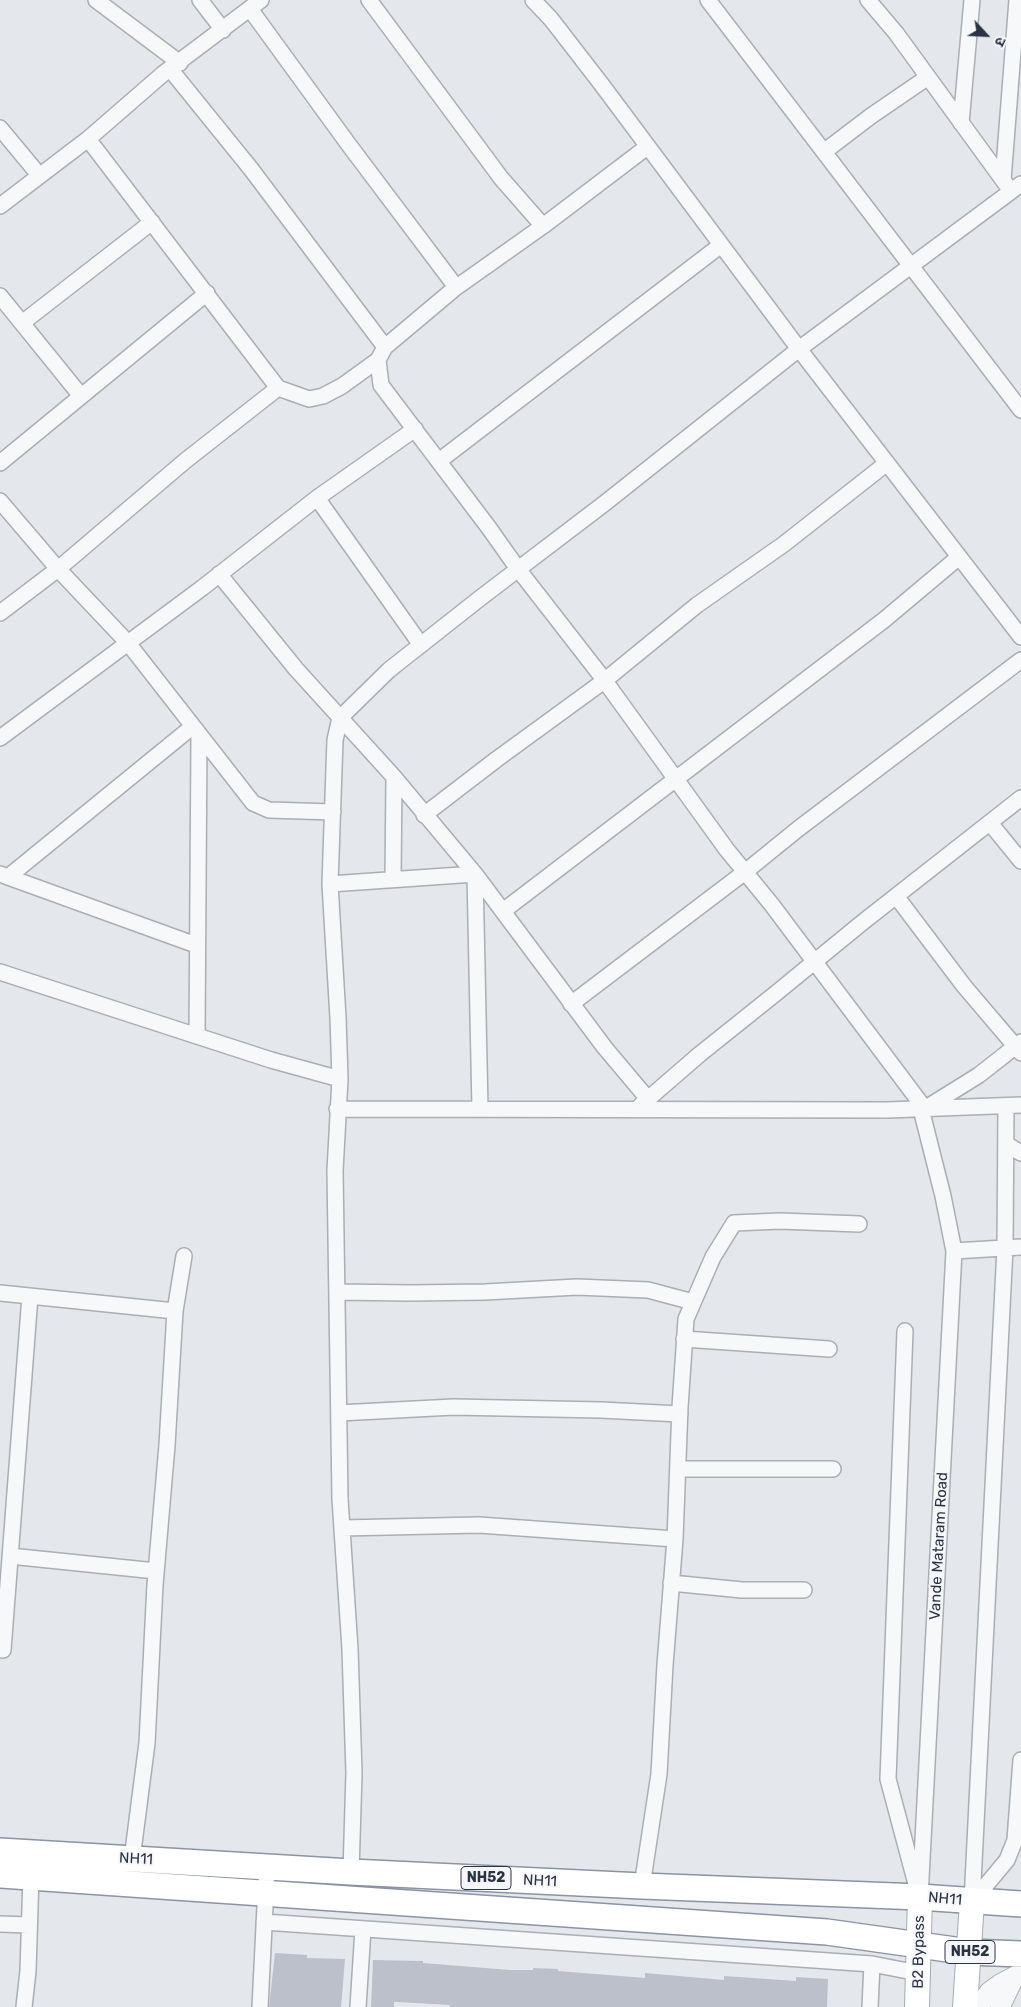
<!DOCTYPE html>
<meta charset="utf-8">
<style>
body{margin:0}
#map{position:relative;width:1021px;height:2007px;overflow:hidden;background:#e4e7ec;font-family:Rubik,"Noto Sans Devanagari",sans-serif}
canvas{display:block}
.north{position:absolute;left:961px;top:10px;width:50px;height:50px;-webkit-text-stroke:4px #f4f6f9;paint-order:stroke;rotate:115deg;font-size:14px;font-weight:700;line-height:20px;text-align:center;color:#2b3445}
.north::after{content:'';display:block;margin:auto;width:18px;height:22px;background:#2b3445;clip-path:polygon(50% 0,100% 100%,50% 72%,0 100%)}
</style>
<div id="map">
<canvas width="1021" height="2007"></canvas>
<div class="north">उ</div>
</div>
<script>
const ctx = document.querySelector('canvas').getContext('2d');
ctx.lineJoin = 'round';
function paint(path, color) { ctx.fillStyle = color; ctx.fill(path, 'evenodd'); }
const shape = rows => new Path2D(rows.map(r => 'M' + r).join(''));
function trace(path, color, width, dash) { ctx.strokeStyle = color; ctx.lineWidth = width; ctx.lineCap = dash ? 'butt' : 'round'; ctx.setLineDash(dash || []); ctx.stroke(path); }
function write(font, color, halo, rows, align = 'center') {
  ctx.font = font + ' Rubik,sans-serif'; ctx.lineWidth = 4; ctx.setLineDash([]); ctx.textBaseline = 'middle'; ctx.strokeStyle = halo; ctx.fillStyle = color; for (const [text, x, y, turn = 0] of rows) {
    ctx.save(); ctx.translate(x, y); ctx.rotate((+turn || 0) * Math.PI / 180); ctx.textAlign = isNaN(turn) ? turn : align; if (halo) ctx.strokeText(text, 0, 0); ctx.fillText(text, 0, 0); ctx.restore();
  }
}
paint(shape([
 [275,1953,307,1955,307,1958,345,1959,341,2007,269,2007],
 [373,1960,423,1961,423,1963,510,1970,533,1970,533,1968,558,1969,558,1971,645,1978,645,1973,724,1980,724,1976,796,1981,796,1977,828,1979,827,2007,449,2007,450,2005,397,2002,394,2002,394,2007,371,2007]
]), '#bbc0ca');
const minor = shape([
 [96,0,180,63],
 [200,0,223,30],
 [369,0,501,178,543,226],
 [533,0,551,19,602,85,799,349,1021,637],
 [708,0,1021,410],
 [868,0,896,33,1011,191],
 [250,9,349,145,456,287],
 [170,69,251,169,385,347],
 [961,123,972,0],
 [0,128,39,175],
 [88,139,278,388,309,399,323,396,342,386,378,360,385,347,454,289,543,226,647,147],
 [825,151,871,116,928,77],
 [1003,180,1017,0],
 [0,206,88,139,164,73,261,0],
 [0,296,81,396],
 [22,323,152,222],
 [378,360,381,385,489,528,518,569,602,677,727,850,772,905,925,1109],
 [439,461,721,245],
 [0,463,207,293],
 [317,498,421,645],
 [0,501,58,569,128,643,253,803,269,810,333,812],
 [219,574,296,669,394,777,475,874,605,1048,648,1099],
 [0,613,58,569,185,461,278,388],
 [0,738,202,588,317,498,415,429],
 [424,815,497,759,604,681,697,605,784,544,887,463],
 [990,823,1021,861],
 [0,874,8,877,192,727],
 [8,877,196,945],
 [393,879,394,777],
 [330,884,475,874,480,1109],
 [896,896,964,986,1021,1053],
 [503,911,884,620,959,557],
 [0,972,271,1060,340,1079],
 [571,1004,745,872,798,829,1021,660],
 [197,1036,199,736],
 [641,1105,700,1054,775,994,863,922,1021,798],
 [926,1108,979,1075,1021,1042],
 [337,1109,887,1110,1021,1105],
 [1006,1144,1021,1153],
 [954,1251,1021,1247],
 [337,1292,411,1293,485,1292,577,1287,648,1290,693,1302],
 [0,1293,175,1311],
 [905,1331,888,1779,916,1884],
 [684,1339,829,1349],
 [339,1413,453,1407,601,1410,680,1414],
 [678,1469,833,1469],
 [342,1528,479,1525,675,1539],
 [10,1556,156,1571],
 [671,1583,742,1590,804,1590],
 [3,1650,30,1296],
 [132,1859,147,1743,155,1585,167,1445,175,1311,184,1256],
 [351,1872,354,1773,350,1649,340,1499,335,1171,340,1079,338,1018,330,884,335,740,340,718,389,670,479,599,605,503,799,349,1021,184],
 [642,1886,659,1774,665,1665,675,1539,680,1407,686,1319,713,1257,734,1223,780,1221,859,1224],
 [920,1897,954,1251,943,1196,921,1109],
 [972,1902,1005,1248,1006,1106],
 [972,1902,1007,1860,1015,1840,1021,1760],
 [264,1922,872,1964,918,1973],
 [0,1924,29,1925],
 [24,2007,28,1971,31,1876],
 [260,2007,267,1866],
 [358,2007,363,1929],
 [870,2007,872,1964]
]);
const tertiary = shape([
 [978,2007,989,1992,1000,1984,1015,1976,1021,1976],
 [1000,2007,1015,1976]
]);
const primary = shape([
 [917,2007,920,1897],
 [965,2007,972,1902]
]);
const trunk = shape([
 [0,1851,351,1872,642,1886,920,1897,1021,1904],
 [0,1875,827,1932,969,1952,1021,1954]
]);
trace(minor, '#a9aeb7', 18);
trace(tertiary, '#a9aeb7', 21);
trace(primary, '#a3abb8', 26);
trace(trunk, '#8b94a3', 28);
trace(minor, '#f7f8fa', 15);
trace(tertiary, '#f7f8fa', 19);
trace(primary, '#fff', 24);
trace(trunk, '#fff', 25);
for (const [x, y, w] of [
 [486,1878,50],
 [970,1952,50]
]) { const box = new Path2D(); box.roundRect(x - w / 2, y - 11.5, w, 23, 4); ctx.fillStyle = '#f4f6f9'; ctx.fill(box); trace(box, '#2b3445', 1); }
write('bold 14px', '#2b3445', null, [
 ["NH52",486,1878],
 ["NH52",970,1952]
]);
write('15px', '#2b3445', '#f4f6f9', [
 ["Vande Mataram Road",939,1546,-87],
 ["NH11",136,1859,3],
 ["NH11",540,1881,3],
 ["NH11",945,1899,5],
 ["B2 Bypass",919,1952,-89]
]);
</script>
